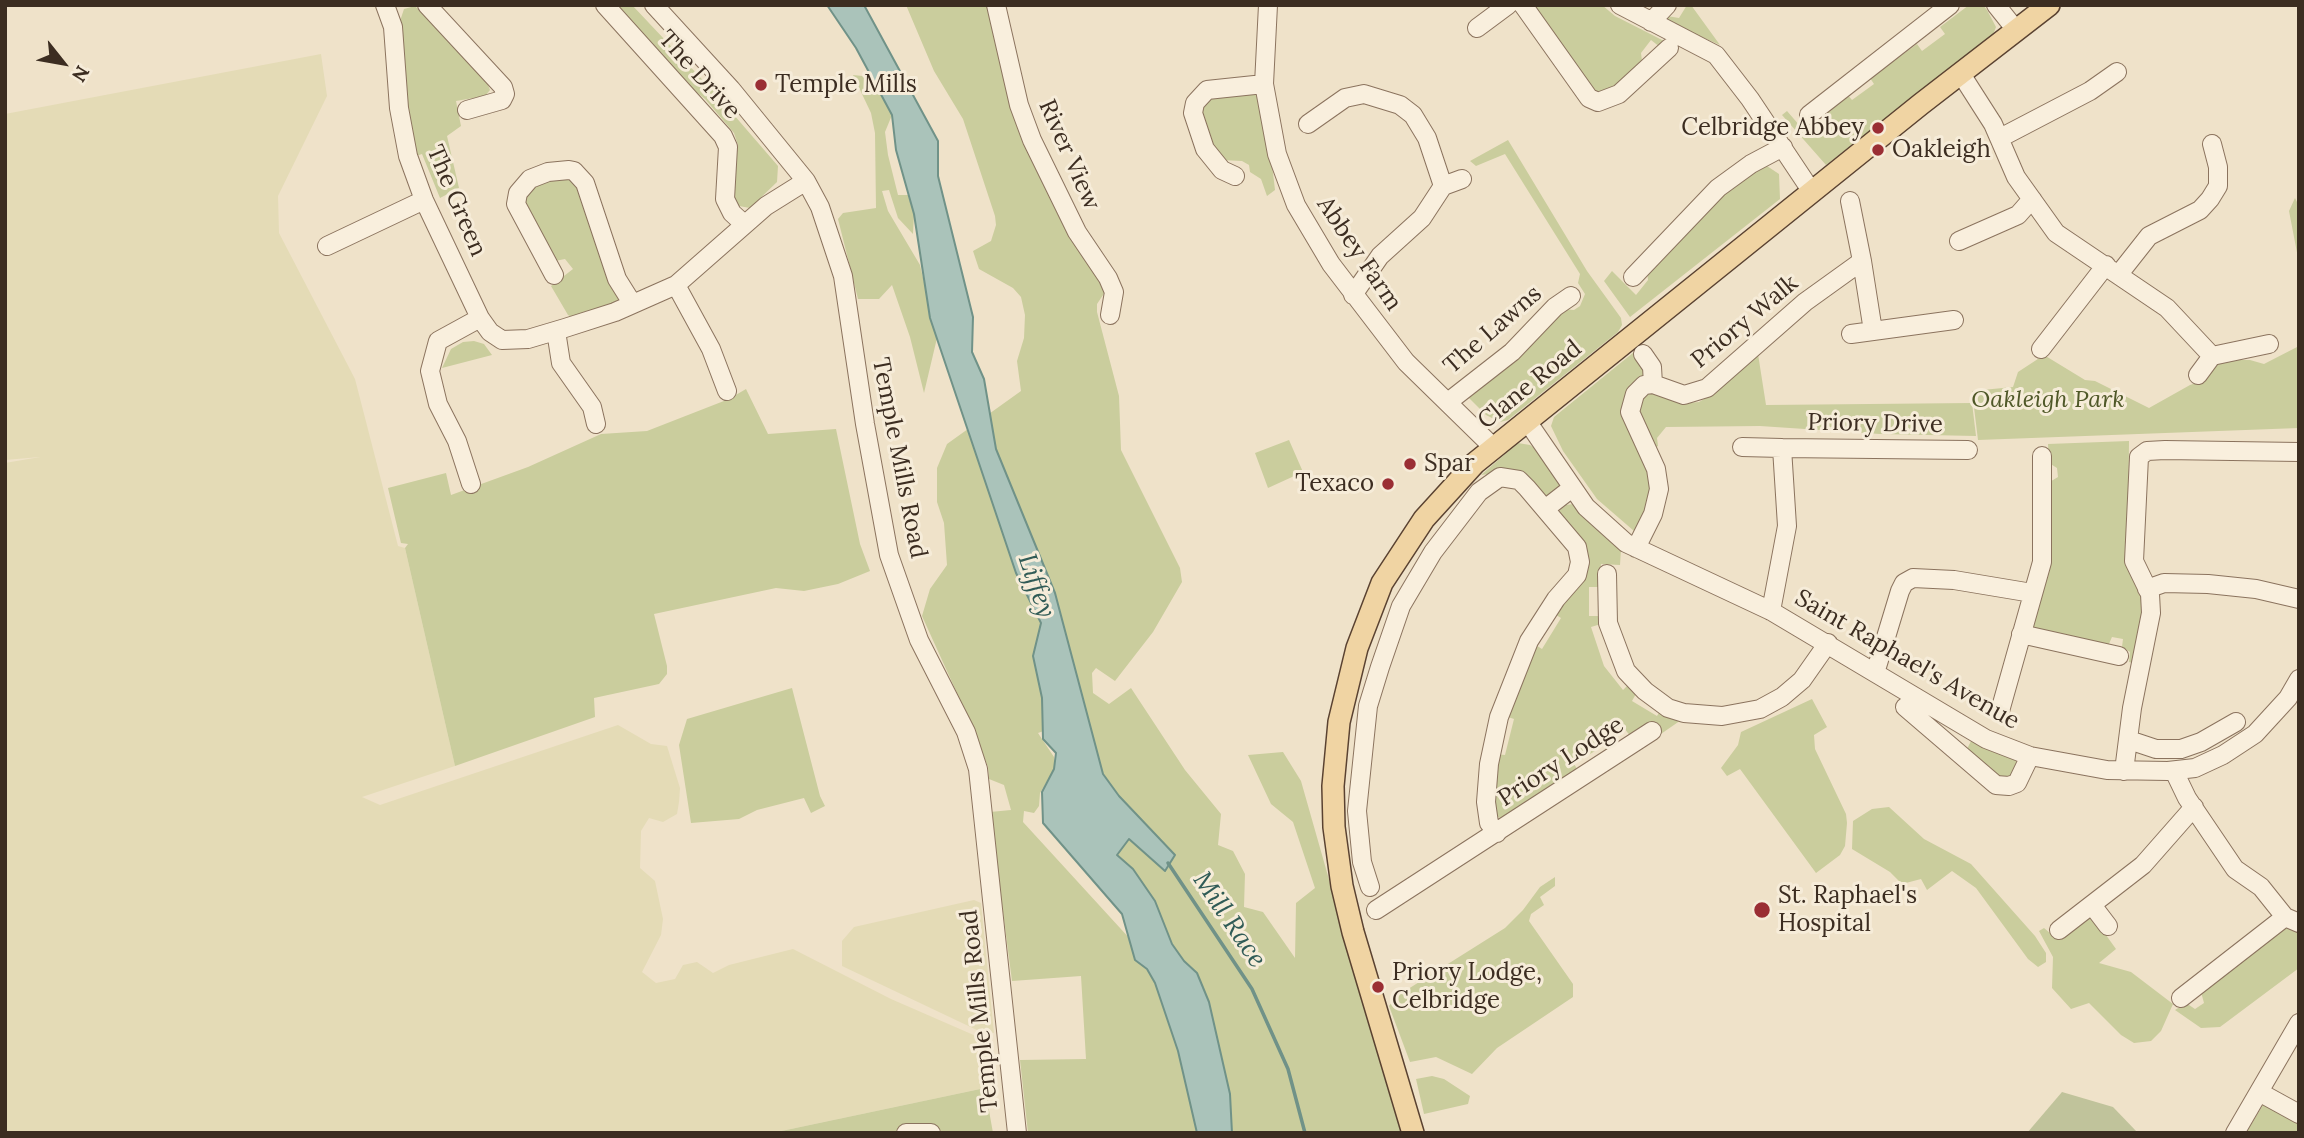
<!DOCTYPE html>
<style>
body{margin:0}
#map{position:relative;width:2304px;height:1138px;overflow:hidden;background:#efe2c9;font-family:Lora,serif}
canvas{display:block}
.frame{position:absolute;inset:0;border:7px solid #3c2d21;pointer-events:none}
.north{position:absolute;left:28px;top:28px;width:70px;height:70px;-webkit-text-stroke:5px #f6ecd9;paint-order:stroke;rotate:121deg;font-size:19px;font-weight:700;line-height:28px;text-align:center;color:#3c2d21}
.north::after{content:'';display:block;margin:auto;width:24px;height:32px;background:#3c2d21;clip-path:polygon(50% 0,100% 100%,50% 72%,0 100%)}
</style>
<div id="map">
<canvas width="2304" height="1138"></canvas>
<div class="frame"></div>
<div class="north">N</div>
</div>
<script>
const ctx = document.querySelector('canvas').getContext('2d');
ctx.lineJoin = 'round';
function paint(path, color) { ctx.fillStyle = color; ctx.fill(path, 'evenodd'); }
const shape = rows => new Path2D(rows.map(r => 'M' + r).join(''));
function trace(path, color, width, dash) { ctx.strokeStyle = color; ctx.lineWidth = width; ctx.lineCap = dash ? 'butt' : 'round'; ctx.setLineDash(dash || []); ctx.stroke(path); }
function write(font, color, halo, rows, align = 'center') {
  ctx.font = font + ' Lora,serif'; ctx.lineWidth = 6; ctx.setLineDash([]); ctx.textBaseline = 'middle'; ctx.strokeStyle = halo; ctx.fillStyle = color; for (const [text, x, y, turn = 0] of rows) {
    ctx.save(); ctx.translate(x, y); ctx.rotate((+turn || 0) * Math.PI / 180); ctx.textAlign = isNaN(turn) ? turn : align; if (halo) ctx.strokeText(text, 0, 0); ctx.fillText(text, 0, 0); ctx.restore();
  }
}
paint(shape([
 [321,54,327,96,278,196,279,233,355,379,398,546,405,548,455,766,362,797,380,805,618,725,651,744,667,746,680,788,679,802,677,814,663,822,649,818,641,831,640,868,655,881,663,919,661,935,642,972,656,983,675,979,683,965,697,962,713,973,729,965,793,949,891,999,992,1043,991,1071,985,1088,772,1133,5,1133,5,463,40,457,5,460,5,114],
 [974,900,981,903,994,1033,979,1031,842,966,842,941,854,927]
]), '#e4dbb6');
paint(shape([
 [610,5,632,5,715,93,778,166,777,182,750,208,739,206,733,197,734,160,738,145,734,133,705,99,666,68],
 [906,5,991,5,995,30,1105,292,1097,304,1097,312,1119,396,1121,450,1180,568,1182,582,1153,632,1115,681,1096,668,1092,673,1093,693,1109,704,1131,688,1185,770,1221,814,1218,845,1233,851,1245,874,1244,907,1263,912,1295,958,1296,903,1315,888,1293,822,1271,804,1248,755,1283,752,1301,781,1401,1133,1232,1133,1230,1094,1209,1002,1197,973,1184,961,1172,944,1155,901,1133,869,1116,855,1129,839,1165,871,1175,855,1119,796,1103,774,1087,716,1038,733,1054,757,1054,769,1040,793,1039,806,1034,813,1024,811,1023,822,1131,940,1135,960,1147,969,1155,983,1178,1051,1197,1133,1028,1133,1020,1060,1086,1059,1081,976,1012,981,990,812,1011,810,1004,785,989,779,988,767,971,724,922,616,930,589,947,565,944,523,937,502,937,468,947,444,1021,391,1017,361,1024,338,1025,315,1021,297,1013,288,979,269,973,251,991,241,996,225,995,216,963,119,934,71],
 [1530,5,1602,5,1615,16,1668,43,1665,51,1651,40,1641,53,1642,61,1615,89,1596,96],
 [1687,5,1691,5,1720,45,1663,20,1667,16,1679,18],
 [1969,5,1983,5,1987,10,1996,27,1993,35,1826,165,1782,115,1787,111,1800,126,1811,126,1817,134,1826,127,1821,115,1846,93,1852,100,1874,84,1870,78,1917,44,1922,51,1945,34,1940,27],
 [415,6,487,82,490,90,485,96,456,101,461,126,447,136,459,188,440,198,422,154,413,157,406,110,399,24,404,9],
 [853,75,872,77,892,115,885,132,888,155,898,195,908,195,914,214,913,234,898,218,889,190,882,191,888,211,920,265,937,338,924,393,910,337,892,285,879,299,858,299,838,219,843,213,876,208,875,133,871,113],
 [1252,91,1265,105,1275,190,1267,196,1261,179,1250,172,1249,165,1242,161,1221,160,1202,124,1201,103,1207,97],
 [1508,140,1587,271,1621,318,1622,325,1618,332,1508,420,1500,422,1486,415,1464,393,1560,309,1574,310,1580,306,1585,294,1578,283,1580,274,1505,154,1476,166,1470,161],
 [1764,164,1779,174,1780,199,1630,317,1604,281,1612,271,1636,295,1648,280,1647,271,1684,228,1741,178],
 [561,178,576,180,620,300,574,318,568,315,551,286,573,269,565,259,555,261,523,202,527,191,536,185],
 [2295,198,2299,206,2299,263,2289,211],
 [474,341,484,344,492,355,442,368,451,349,463,342],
 [2299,346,2299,428,1978,440,1972,391,2013,387,2018,372,2044,355,2085,380,2095,381,2149,408,2190,385,2202,381,2219,360,2250,360,2264,364],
 [1639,348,1646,369,1644,377,1632,389,1653,492,1639,531,1634,531,1597,499,1563,451,1551,426,1554,417],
 [1758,354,1766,405,1972,403,1976,436,1880,434,1760,426,1666,427,1657,438,1658,446,1653,449,1639,423,1637,402,1648,391,1688,403,1699,402,1716,392],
 [746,389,768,434,836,429,860,544,870,571,838,584,804,591,776,588,654,614,667,666,667,674,659,684,594,698,595,717,455,766,405,548,408,544,401,543,388,488,446,473,451,495,528,467,601,434,647,431,729,399],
 [1289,440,1303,472,1268,488,1255,453],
 [2129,441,2128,547,2144,592,2145,616,2138,664,2129,662,2130,652,2122,647,2123,639,2112,637,2108,646,2033,632,2039,594,2048,483,2058,477,2057,468,2049,463,2048,444],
 [1518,443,1530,445,1540,452,1560,484,1554,496,1547,497,1496,473,1481,475],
 [1573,504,1621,549,1620,565,1601,564,1599,587,1589,587,1589,616,1599,616,1601,624,1591,627,1604,666,1623,690,1629,684,1637,692,1632,701,1657,716,1662,708,1684,718,1658,736,1631,737,1624,728,1614,735,1620,745,1609,753,1603,746,1574,764,1579,772,1502,819,1496,816,1492,801,1495,754,1505,755,1514,719,1505,716,1534,644,1542,649,1561,618,1553,613,1580,581,1558,517,1560,510,1566,505],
 [792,688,820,796,825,806,811,813,804,798,757,810,739,819,691,823,679,745,687,719],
 [1812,699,1827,727,1814,735,1815,749,1846,814,1847,823,1845,846,1840,855,1816,873,1740,769,1727,776,1721,768,1738,745,1741,732],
 [1973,737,2020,760,2018,773,2003,781,1966,751],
 [1889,807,1924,839,1971,864,2035,936,2046,953,2046,962,2038,967,2028,959,1976,888,1952,871,1927,890,1921,879,1902,884,1890,872,1852,849,1853,821,1872,809],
 [1555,877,1555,886,1540,897,1544,905,1531,914,1529,921,1573,984,1573,997,1497,1048,1472,1074,1436,1057,1410,1062,1389,1006,1397,996,1505,928,1523,910,1540,887],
 [2085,916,2093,917,2116,949,2099,963,2131,972,2173,1004,2161,1031,2151,1041,2134,1043,2121,1035,2089,1003,2071,1009,2052,988,2053,957,2039,931,2044,928,2057,939],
 [2281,928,2299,930,2299,968,2220,1027,2201,1028,2175,1010,2186,1003,2195,1009,2204,1003,2201,992],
 [1432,1076,1444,1079,1470,1096,1468,1104,1424,1114,1416,1079],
 [985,1088,993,1133,943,1133,936,1127,922,1126,893,1133,772,1133],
 [2263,1105,2299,1120,2299,1133,2246,1133]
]), '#cacd9d');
paint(shape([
 [2062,1092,2113,1107,2138,1133,2027,1133]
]), '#c0c39b');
const water = shape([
 [827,5,864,5,938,141,938,176,973,317,972,352,984,379,996,449,1055,593,1103,774,1119,796,1175,855,1165,871,1129,839,1117,855,1133,869,1155,901,1172,944,1184,961,1197,973,1209,1002,1230,1094,1232,1133,1197,1133,1178,1051,1155,983,1147,969,1135,960,1122,914,1043,823,1042,792,1054,769,1056,753,1043,739,1042,698,1033,656,1041,623,1016,573,930,318,914,214,896,150,892,115,856,48,827,5]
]);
paint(water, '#aac3ba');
trace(water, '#709288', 2);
trace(shape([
 [1168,863,1252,989,1288,1069,1305,1133]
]), '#709288', 3.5);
const minor = shape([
 [385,5,393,27,399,108,408,156,424,200,480,318,490,332,502,340,528,339,565,328,615,312,676,285,766,206,806,181],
 [427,5,503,87,505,94,502,100,467,110],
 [605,5,723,136,728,147,725,199,732,213,744,224],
 [654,5,731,89,806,181,820,207,843,276,865,424,889,555,919,640,966,732,978,769,1017,1133],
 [996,5,1019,105,1032,140,1077,232,1108,278,1114,292,1110,315],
 [1268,5,1264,84,1277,154,1296,205,1331,264,1406,362,1494,448],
 [1523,5,1589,98,1598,102,1619,94,1669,48],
 [1620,5,1716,55,1750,99,1812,192],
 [1996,5,2016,30],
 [1651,22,1667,5],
 [1477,28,1508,5],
 [1961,74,1993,124,2016,177,2056,233,2167,308,2212,356],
 [1809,115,1950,5],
 [1308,124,1345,98,1364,94,1400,105,1413,115,1427,138,1443,186],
 [2000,138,2090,91,2117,72],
 [1235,176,1222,170,1205,149,1193,113,1195,103,1207,90,1264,84],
 [1959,241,2018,215,2032,199],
 [327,246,424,200],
 [1862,261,1873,331],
 [2119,274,2149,236,2200,210,2210,199,2218,186,2218,167,2212,144],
 [554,275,516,204,518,193,530,179,548,172,569,170,574,171,585,183,617,279,632,303],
 [1633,277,1718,188,1751,164,1783,147],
 [676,285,711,349,727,391],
 [1353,295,1380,256,1422,218,1443,186,1462,179],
 [556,331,561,363,592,407,596,424],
 [1851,334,1954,320],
 [2041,349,2106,265],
 [1643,354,1652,367,1653,384],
 [2212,356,2269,344],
 [2198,375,2212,356],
 [1448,402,1512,352,1555,307,1571,296],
 [1527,421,1586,507,1626,543,1771,611,1986,739,2030,756,2107,770,2168,771,2195,768,2223,755,2255,734,2288,698,2299,679],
 [1742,447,1782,448,1787,526,1771,611],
 [1782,448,1968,450],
 [471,484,457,441,438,404,430,371,438,341,480,318],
 [1545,509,1572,488],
 [1636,548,1653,514,1659,489,1656,469,1630,412,1635,394,1644,385,1653,384,1684,395,1707,388,1805,302,1862,261,1850,201],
 [1607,574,1608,623,1626,671,1645,691,1668,708,1684,713,1722,716,1760,709,1782,697,1802,680,1828,643],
 [2147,589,2164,583,2208,584,2256,589,2299,599],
 [2021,634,2119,656],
 [1876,670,1900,591,1904,583,1913,578,1954,580,2032,593],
 [1905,707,1996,785,2009,786,2017,783,2030,756],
 [2000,711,2042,562,2042,456],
 [2129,740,2156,749,2181,749,2201,742,2236,722],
 [2124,771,2132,708,2151,613,2150,594,2134,561,2139,457,2147,451,2165,450,2299,452],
 [2174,771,2187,798,2235,869,2261,887,2285,917,2299,923],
 [1370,887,1362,862,1357,811,1368,706,1380,667,1401,606,1433,552,1479,492,1500,477,1519,480,1527,488,1577,547,1580,562,1577,575,1556,599,1529,641,1499,717,1489,764,1486,802,1489,823,1497,833],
 [2092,905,2108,926],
 [1376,910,1652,731],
 [2059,930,2143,865,2194,807],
 [2181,998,2285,917],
 [2259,1092,2299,1114],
 [906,1133,931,1133],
 [2235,1133,2299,1023]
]);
const major = shape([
 [1413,1133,1353,932,1342,886,1334,827,1333,786,1339,722,1357,648,1382,583,1424,519,1475,463,1921,104,2049,5]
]);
trace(minor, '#8b735e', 20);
trace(major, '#5a4231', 24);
trace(minor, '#f9efdd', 18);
trace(major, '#f0d4a3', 21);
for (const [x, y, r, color] of [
 [761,85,7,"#9a2e34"],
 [1878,128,7,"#9a2e34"],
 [1878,150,7,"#9a2e34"],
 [1410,464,7,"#9a2e34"],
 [1388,484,7,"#9a2e34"],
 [1762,910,9,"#9a2e34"],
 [1378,987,7,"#9a2e34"]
]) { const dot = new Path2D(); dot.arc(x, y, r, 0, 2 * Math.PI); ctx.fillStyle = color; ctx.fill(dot); trace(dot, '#f6ecd9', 2.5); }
write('24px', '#3c2d21', '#f6ecd9', [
 ["The Drive",699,75,48],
 ["River View",1069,155,66],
 ["The Green",456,201,67],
 ["Abbey Farm",1359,254,56],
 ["Priory Walk",1745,322,-40],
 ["The Lawns",1493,330,-41],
 ["Clane Road",1530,385,-39],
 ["Priory Drive",1875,424,1],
 ["Temple Mills Road",899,458,79],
 ["Saint Raphael's Avenue",1907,660,30],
 ["Priory Lodge",1561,762,-33],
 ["Temple Mills Road",980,1011,-96]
]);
write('24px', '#3c2d21', '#f6ecd9', [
 ["Temple Mills",775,85],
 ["Celbridge Abbey",1864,128,"right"],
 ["Oakleigh",1892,150],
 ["Spar",1424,464],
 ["Texaco",1374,484,"right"],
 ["St. Raphael's",1778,896],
 ["Hospital",1778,924],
 ["Priory Lodge,",1392,973],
 ["Celbridge",1392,1001]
], 'left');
write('italic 24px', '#4f5828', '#f6ecd9', [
 ["Oakleigh Park",2048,400]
]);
write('italic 26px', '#305b56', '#f6ecd9', [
 ["Liffey",1036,586,71],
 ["Mill Race",1229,920,56]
]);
</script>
